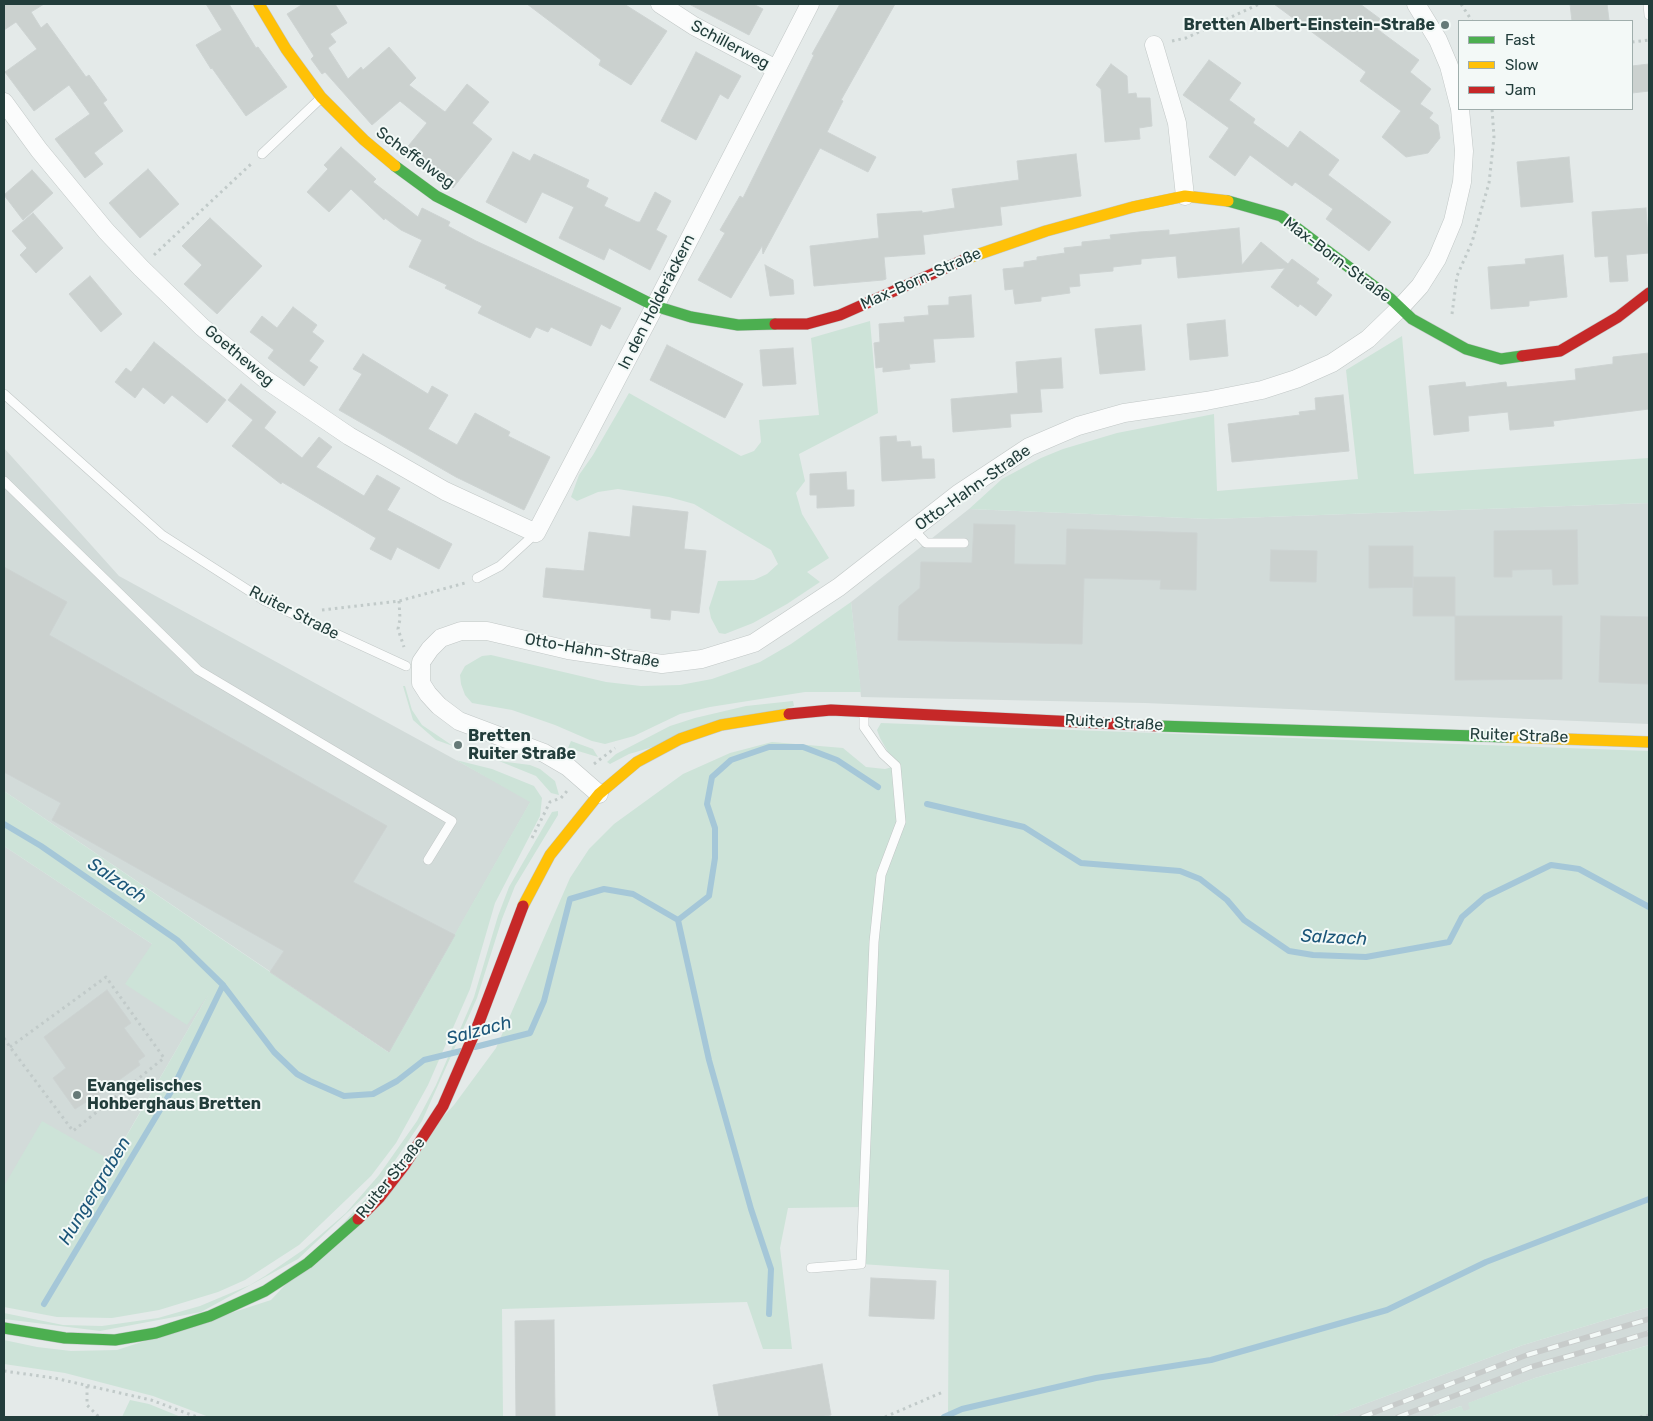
<!DOCTYPE html>
<meta charset="utf-8">
<style>
body{margin:0}
#map{position:relative;width:1653px;height:1421px;overflow:hidden;background:#e4eae9;font-family:Rubik,sans-serif}
canvas{display:block}
.frame{position:absolute;inset:0;border:5px solid #223d3b;pointer-events:none}
.legend{position:absolute;left:1458px;top:20px;width:175px;height:90px;box-sizing:border-box;background:#f3f9f7;border:1px solid #9faeac;margin:0;padding:6px 9px;list-style:none;font-size:15px;color:#223d3b}
.legend li{display:flex;align-items:center;gap:10px;height:25px}
.legend b{width:25px;border:1px solid #9faeac}
</style>
<div id="map">
<canvas width="1653" height="1421"></canvas>
<div class="frame"></div>
<ul class="legend">
<li><b style="height:6px;background:#4caf50"></b>Fast</li>
<li><b style="height:6px;background:#ffc107"></b>Slow</li>
<li><b style="height:6px;background:#c62828"></b>Jam</li>
</ul>
</div>
<script>
const ctx = document.querySelector('canvas').getContext('2d');
ctx.lineJoin = 'round';
function paint(path, color) { ctx.fillStyle = color; ctx.fill(path, 'evenodd'); }
const shape = rows => new Path2D(rows.map(r => 'M' + r).join(''));
function trace(path, color, width, dash) { ctx.strokeStyle = color; ctx.lineWidth = width; ctx.lineCap = dash ? 'butt' : 'round'; ctx.setLineDash(dash || []); ctx.stroke(path); }
function write(font, color, halo, rows, align = 'center') {
  ctx.font = font + ' Rubik,sans-serif'; ctx.lineWidth = 4; ctx.setLineDash([]); ctx.textBaseline = 'middle'; ctx.strokeStyle = halo; ctx.fillStyle = color; for (const [text, x, y, turn = 0] of rows) {
    ctx.save(); ctx.translate(x, y); ctx.rotate((+turn || 0) * Math.PI / 180); ctx.textAlign = isNaN(turn) ? turn : align; if (halo) ctx.strokeText(text, 0, 0); ctx.fillText(text, 0, 0); ctx.restore();
  }
}
paint(shape([
 [4,448,119,576,531,801,389,1052,4,791],
 [1649,503,1649,724,1145,703,861,697,851,602,969,509,1211,519],
 [4,846,214,985,35,1293,4,1275],
 [1649,1307,1649,1345,1535,1378,1469,1403,1471,1409,1463,1412,1461,1406,1430,1417,1330,1417,1523,1345]
]), '#d2dbd9');
paint(shape([
 [870,321,878,413,799,454,805,481,796,493,802,514,829,558,807,572,820,582,787,604,753,623,725,634,719,633,711,618,709,608,718,581,754,580,767,574,778,564,771,550,694,504,669,497,618,489,598,492,577,501,571,497,579,475,593,455,629,393,741,456,754,451,761,442,759,420,819,415,811,338],
 [1402,336,1414,474,1649,458,1649,503,1211,519,969,509,1002,479,1041,458,1063,449,1117,433,1214,414,1217,491,1358,479,1346,370],
 [851,602,861,692,805,692,710,707,680,714,634,736,605,744,592,741,555,725,512,710,472,703,465,695,461,684,460,675,465,666,482,656,491,655,606,682,641,686,680,685,712,679,760,662,791,644],
 [403,686,405,686,412,710,422,725,453,746,436,740,413,720],
 [793,701,794,706,629,754,610,764,607,762,616,754,670,726,695,718,746,706],
 [881,723,1649,751,1649,1307,1523,1345,1330,1417,943,1417,948,1415,949,1270,861,1264,864,1207,788,1208,780,1248,792,1349,763,1349,747,1302,502,1309,503,1417,209,1417,153,1396,65,1373,4,1364,4,1340,37,1347,71,1351,117,1350,271,1300,454,1105,496,1048,570,878,589,849,614,824,683,774,730,753,772,742,843,748,866,767,885,769,896,766,880,738,877,730],
 [571,741,593,749,598,757,568,748],
 [456,760,492,769,534,786,542,798,540,816,495,903,470,989,428,1085,396,1143,371,1176,299,1245,245,1280,218,1292,159,1310,112,1318,57,1317,4,1307,4,1186,42,1121,112,1161,208,995,187,1025,125,984,152,944,4,846,4,791,388,1052,530,802],
 [499,761,530,765,540,769,555,781,559,795,551,793,536,776],
 [558,811,558,815,515,886,502,919,477,998,422,1121,381,1181,298,1259,201,1312,100,1331,4,1319,4,1313,63,1325,102,1326,158,1318,200,1306,250,1285,265,1276,303,1250,346,1213,379,1175,417,1121,436,1085,474,997,498,916,509,887,552,812],
 [1649,1345,1649,1417,1430,1417,1461,1406,1464,1411,1470,1409,1468,1403,1535,1378],
 [130,1400,149,1404,181,1417,122,1417]
]), '#cde3d8');
trace(shape([
 [927,804,1024,827,1081,863,1180,871,1200,879,1227,900,1244,920,1289,951,1313,955,1366,957,1449,942,1462,917,1485,897,1551,865,1579,869,1649,907],
 [4,824,41,846,177,940,223,985,274,1052,297,1074,310,1081,344,1096,373,1094,397,1081,424,1060,461,1051],
 [678,920,709,1060,751,1209,771,1269,769,1314],
 [475,1047,530,1033,544,1001,570,899,604,889,633,894,678,920,709,896,715,858,715,828,707,804,712,777,731,760,769,747,803,747,837,760,878,787],
 [44,1304,172,1090,223,985],
 [944,1417,962,1409,1096,1378,1211,1360,1387,1310,1486,1262,1649,1199]
]), '#a5c7d8', 6);
const building = shape([
 [4,4,44,4,31,12,41,28,47,23,86,77,89,75,107,100,103,103,123,131,94,153,103,164,85,178,55,139,90,114,69,85,34,111,5,72,37,49,16,22,4,30,4,4],
 [206,4,229,4,256,48,258,47,287,87,246,116,212,68,211,69,196,45,222,30,206,4],
 [303,4,335,4,347,23,330,34,336,42,328,48,348,79,361,67,363,70,389,47,416,78,409,85,445,112,467,84,489,102,472,123,492,139,453,188,405,150,427,123,400,101,372,125,325,72,322,74,311,59,314,56,287,14,303,4],
 [527,4,624,4,667,31,631,85,599,65,601,60,527,4],
 [689,4,753,4,763,9,749,35,689,4],
 [840,4,895,4,841,100,843,101,827,132,876,157,868,172,820,148,763,254,762,246,731,298,698,280,725,233,720,230,740,196,743,198,814,55,812,54,840,4],
 [1274,4,1360,4,1383,21,1377,29,1419,60,1410,72,1431,89,1420,104,1433,113,1429,118,1438,125,1440,138,1428,153,1406,157,1382,137,1401,111,1360,81,1366,72,1274,4],
 [1570,4,1607,4,1609,20,1572,21,1570,4],
 [696,52,741,76,728,99,720,94,696,140,661,121,696,52],
 [1209,60,1241,83,1229,100,1255,119,1253,123,1288,148,1300,131,1339,160,1328,175,1391,222,1369,251,1326,219,1333,209,1295,182,1292,186,1250,155,1235,176,1209,157,1229,128,1183,95,1209,60],
 [1111,64,1127,76,1128,94,1136,93,1137,98,1150,98,1152,126,1139,128,1140,139,1105,142,1101,89,1096,85,1111,64],
 [1649,64,1649,91,1632,93,1632,66,1649,64],
 [341,147,376,179,373,182,418,217,422,208,450,222,448,226,476,241,621,308,610,329,601,324,591,346,551,327,548,332,536,327,530,338,478,313,482,306,445,288,447,285,409,267,422,240,401,230,385,218,384,220,351,189,329,212,307,192,328,169,324,165,341,147],
 [513,152,530,161,534,154,589,180,586,187,608,198,604,206,637,222,640,222,655,192,671,201,656,230,667,236,650,270,609,248,604,260,559,238,574,207,542,192,526,223,486,202,513,152],
 [1076,154,1081,196,1000,207,1002,225,923,235,925,254,884,257,886,279,883,280,814,286,810,246,879,238,877,214,922,211,922,213,955,208,952,189,1019,180,1017,161,1076,154],
 [1569,157,1573,202,1521,207,1517,162,1569,157],
 [148,169,179,204,140,238,109,203,148,169],
 [32,170,53,193,23,220,4,195,32,170],
 [1646,208,1649,253,1626,255,1628,281,1610,282,1608,256,1595,257,1592,212,1646,208],
 [33,213,63,248,36,273,20,255,27,248,12,231,33,213],
 [210,218,262,266,217,314,184,284,202,265,182,246,210,218],
 [1239,228,1242,265,1261,242,1288,264,1292,259,1319,279,1316,283,1332,295,1316,316,1300,304,1298,307,1271,287,1285,268,1178,278,1176,256,1141,259,1141,264,1113,267,1113,271,1079,274,1080,286,1069,287,1070,293,1041,297,1041,301,1015,304,1013,289,1005,290,1003,269,1024,267,1024,262,1037,260,1037,257,1065,253,1064,248,1082,246,1082,242,1111,239,1110,235,1139,232,1169,230,1169,235,1239,228],
 [1563,255,1567,297,1529,301,1529,306,1491,309,1488,267,1526,264,1525,259,1563,255],
 [765,265,793,280,794,294,770,296,765,265],
 [90,276,122,314,101,332,69,294,90,276],
 [971,295,974,337,933,339,935,362,909,364,910,369,883,372,883,367,876,368,874,343,880,342,879,324,905,322,904,317,929,315,928,306,949,305,949,297,971,295],
 [293,307,317,325,312,332,324,341,309,361,318,367,304,386,268,358,274,350,250,332,262,316,277,328,293,307],
 [1225,320,1228,356,1190,360,1187,324,1225,320],
 [1141,325,1145,370,1100,374,1095,329,1141,325],
 [154,342,226,400,207,423,172,395,164,404,143,387,135,398,115,382,126,368,131,372,154,342],
 [667,345,743,384,725,418,650,380,667,345],
 [793,348,796,384,763,386,760,350,793,348],
 [1649,353,1649,409,1553,421,1554,426,1510,430,1508,412,1468,416,1469,431,1434,435,1429,386,1465,382,1466,387,1506,382,1507,387,1576,380,1575,369,1613,364,1613,357,1649,353],
 [363,354,428,394,432,386,448,395,428,429,457,445,475,413,510,432,508,436,550,457,524,510,456,477,339,410,362,374,353,369,363,354],
 [1061,358,1063,388,1040,389,1042,412,1010,414,1011,427,953,432,951,399,1018,393,1016,362,1061,358],
 [241,384,276,412,264,428,302,458,319,437,332,447,316,467,364,496,377,475,400,488,387,510,452,544,439,569,397,547,391,560,370,549,376,538,282,482,281,484,232,446,253,420,228,400,241,384],
 [1343,395,1349,451,1232,462,1228,424,1300,415,1299,412,1316,410,1315,398,1343,395],
 [896,436,897,442,910,441,911,447,921,446,922,459,934,459,935,478,882,481,880,437,896,436],
 [846,472,847,490,854,490,854,506,817,508,817,495,810,495,810,474,846,472],
 [633,506,688,512,684,549,706,551,699,613,671,610,670,620,651,618,651,609,543,597,546,568,584,571,589,532,630,537,633,506],
 [974,524,1015,525,1014,564,1066,565,1067,529,1197,533,1196,590,1160,589,1161,580,1084,578,1082,644,898,640,899,606,920,588,921,562,972,563,974,524],
 [1577,530,1578,584,1553,585,1552,569,1512,570,1512,577,1494,577,1494,531,1577,530],
 [1369,546,1413,546,1413,587,1369,588,1369,546],
 [1271,550,1317,551,1316,582,1270,581,1271,550],
 [4,567,67,602,49,635,387,826,353,882,455,935,389,1052,270,972,284,951,52,820,61,803,4,772,4,567],
 [1413,577,1455,577,1455,616,1413,616,1413,577],
 [1455,616,1562,616,1562,679,1455,680,1455,616],
 [1601,616,1649,617,1649,684,1599,682,1601,616],
 [107,990,131,1023,124,1028,145,1056,138,1061,140,1065,87,1103,86,1102,75,1109,53,1078,66,1068,44,1037,107,990],
 [871,1278,936,1281,934,1319,869,1316,871,1278],
 [554,1320,555,1417,516,1417,515,1321,554,1320],
 [822,1364,831,1415,818,1417,719,1417,713,1385,822,1364]
]);
paint(building, '#cbd1cf');
trace(building, '#cdd3d2', 1);
const lane = shape([
 [1648,4,1649,15],
 [262,154,321,98],
 [4,394,162,535,265,601,406,666],
 [4,481,198,670,452,821,428,860],
 [913,529,926,543,964,543],
 [477,578,500,566,536,533],
 [811,1268,861,1264,874,942,881,875,901,822,896,766,883,754,864,727,864,713]
]);
const street = shape([
 [660,4,694,26,776,69],
 [1416,4,1438,40,1449,66,1459,105],
 [1154,45,1177,123,1185,196],
 [4,102,39,150,106,231,141,268,202,327,265,379,349,436,445,491,536,533,655,306,810,4],
 [599,794,568,767,544,753,459,721,439,706,428,694,421,683,421,662,430,649,441,638,461,631,487,631,568,650,662,664,702,659,754,643,839,587,958,494,1029,447,1078,426,1124,413,1206,401,1262,390,1296,379,1332,363,1368,339,1399,309,1420,286,1437,259,1453,221,1462,182,1464,151,1460,109]
]);
const fast = shape([
 [395,166,436,196,655,306,691,317,738,325,775,324],
 [1228,201,1281,216,1391,299,1412,319,1466,349,1501,359,1522,356],
 [1159,726,1507,737],
 [4,1328,65,1338,115,1340,156,1333,210,1316,265,1291,308,1263,358,1219]
]);
const slow = shape([
 [259,4,286,49,321,97,364,140,395,166],
 [968,258,1046,231,1133,207,1185,196,1228,201],
 [1507,737,1649,742],
 [523,906,550,855,599,794,637,762,680,739,721,725,789,714]
]);
const jam = shape([
 [775,324,807,324,840,315,968,258],
 [1522,356,1560,351,1618,317,1649,293],
 [789,714,831,710,1159,726],
 [358,1219,380,1197,404,1166,443,1106,478,1025,523,906]
]);
trace(lane, '#c1c7c6', 10);
trace(street, '#c1c7c6', 19);
trace(fast, '#c0c7c6', 12);
trace(slow, '#c0c7c6', 12);
trace(jam, '#c0c7c6', 12);
trace(shape([
 [1461,4,1472,21],
 [1172,41,1186,38,1259,4],
 [1632,42,1649,40],
 [154,255,251,164],
 [1452,314,1457,276,1472,242,1489,183,1494,137,1492,109],
 [399,601,400,619,398,629,404,647],
 [322,610,399,601,465,583],
 [594,764,615,748],
 [532,838,550,802,561,798,567,791],
 [4,1038,10,1047,73,1131,164,1058,106,977,10,1047],
 [4,1371,54,1378,151,1400,197,1417],
 [87,1386,87,1405,99,1417],
 [885,1417,943,1392],
 [1640,1417,1649,1415]
]), '#c1cac9', 3, [2.5, 4]);
trace(lane, '#fbfcfc', 9);
trace(street, '#fbfcfc', 18);
trace(fast, '#4caf50', 11);
trace(slow, '#ffc107', 11);
trace(jam, '#c62828', 11);
const rail = shape([
 [1362,1417,1527,1355,1649,1319],
 [1398,1417,1531,1367,1649,1333]
]);
trace(rail, '#c7cbca', 5.5);
trace(rail, '#f3f9f7', 4, [11]);
for (const [x, y, r, color] of [
 [1445,25,5,"#667a78"],
 [458,745,5,"#667a78"],
 [77,1095,5,"#667a78"]
]) { const dot = new Path2D(); dot.arc(x, y, r, 0, 2 * Math.PI); ctx.fillStyle = color; ctx.fill(dot); trace(dot, '#f3f9f7', 2); }
write('bold 16px', '#223d3b', '#f3f9f7', [
 ["Bretten Albert-Einstein-Straße",1435,25,"right"],
 ["Bretten",468,736],
 ["Ruiter Straße",468,754],
 ["Evangelisches",87,1086],
 ["Hohberghaus Bretten",87,1104]
], 'left');
write('16px', '#223d3b', '#f3f9f7', [
 ["Schillerweg",730,45,28],
 ["Scheffelweg",415,158,36],
 ["Max-Born-Straße",1337,260,37],
 ["Max-Born-Straße",921,279,-24],
 ["In den Holderäckern",657,302,-63],
 ["Goetheweg",239,356,40],
 ["Otto-Hahn-Straße",973,488,-35],
 ["Ruiter Straße",294,613,27],
 ["Otto-Hahn-Straße",592,651,10],
 ["Ruiter Straße",1114,723,3],
 ["Ruiter Straße",1519,736,2],
 ["Ruiter Straße",391,1178,-51]
]);
write('italic 18px', '#1c5679', '#f3f9f7', [
 ["Salzach",117,881,34],
 ["Salzach",1334,938,3],
 ["Salzach",479,1031,-15],
 ["Hungergraben",95,1191,-59]
]);
</script>
